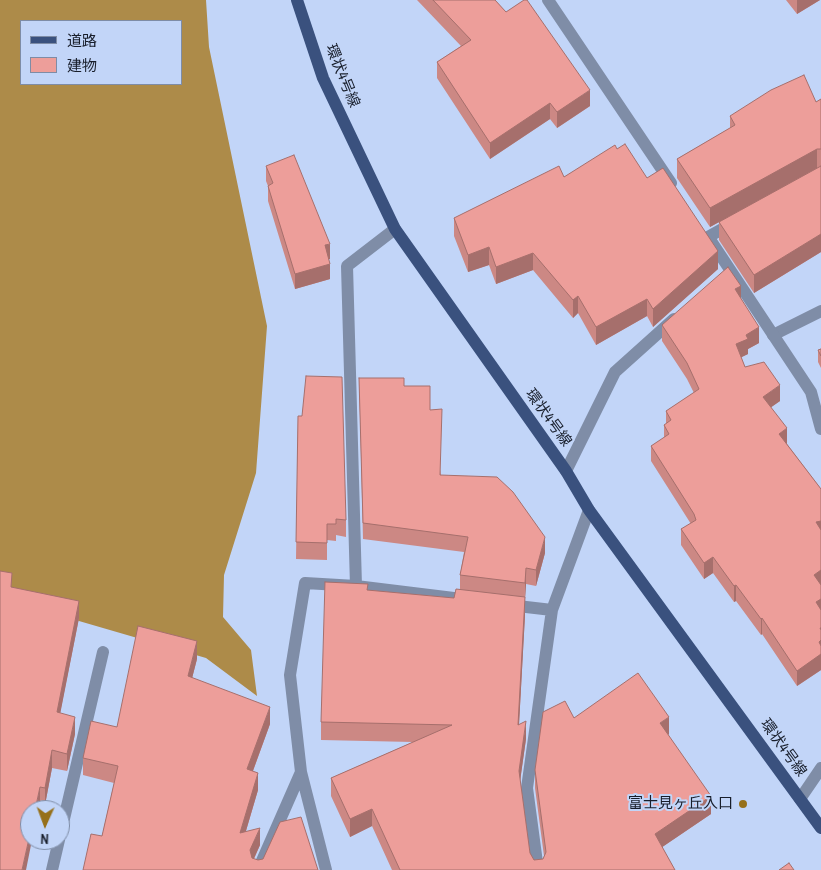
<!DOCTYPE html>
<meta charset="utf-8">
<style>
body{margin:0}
#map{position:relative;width:821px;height:870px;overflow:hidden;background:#c2d5f8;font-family:"Archivo Narrow","Noto Sans JP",sans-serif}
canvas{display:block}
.legend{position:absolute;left:20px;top:20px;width:162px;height:65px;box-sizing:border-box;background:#c2d5f8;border:1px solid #7e8ca6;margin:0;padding:6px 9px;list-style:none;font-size:15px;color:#181e2b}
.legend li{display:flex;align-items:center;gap:10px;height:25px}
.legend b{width:25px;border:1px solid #7e8ca6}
.north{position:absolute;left:20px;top:800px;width:50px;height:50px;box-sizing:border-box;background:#c2d5f8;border:1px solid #7e8ca6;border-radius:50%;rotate:182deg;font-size:14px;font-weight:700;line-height:20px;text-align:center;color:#181e2b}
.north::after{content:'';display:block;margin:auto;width:18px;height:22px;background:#96701a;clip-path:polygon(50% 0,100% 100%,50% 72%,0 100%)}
</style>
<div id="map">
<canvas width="821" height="870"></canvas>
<ul class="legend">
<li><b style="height:6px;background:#3a517e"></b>道路</li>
<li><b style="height:14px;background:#ed9e9a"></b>建物</li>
</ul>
<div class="north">N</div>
</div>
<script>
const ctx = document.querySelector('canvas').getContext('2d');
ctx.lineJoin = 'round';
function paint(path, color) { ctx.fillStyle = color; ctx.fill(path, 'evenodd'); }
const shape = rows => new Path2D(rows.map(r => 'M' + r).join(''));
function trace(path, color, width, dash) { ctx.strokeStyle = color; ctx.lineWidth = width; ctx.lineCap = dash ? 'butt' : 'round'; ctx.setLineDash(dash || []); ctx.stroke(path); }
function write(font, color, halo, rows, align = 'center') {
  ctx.font = font + ' "Archivo Narrow","Noto Sans JP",sans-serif'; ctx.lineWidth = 4; ctx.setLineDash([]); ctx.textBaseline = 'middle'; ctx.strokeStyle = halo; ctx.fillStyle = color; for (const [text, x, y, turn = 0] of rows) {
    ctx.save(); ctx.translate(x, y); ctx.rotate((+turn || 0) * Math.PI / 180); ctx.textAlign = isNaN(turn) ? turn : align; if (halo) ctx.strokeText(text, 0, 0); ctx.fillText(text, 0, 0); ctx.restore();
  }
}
paint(shape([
 [0,0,206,0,209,47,267,326,256,473,224,575,223,617,251,650,257,696,206,658,0,598],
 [21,21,181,21,181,84,21,84]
]), '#ad8b49');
trace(shape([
 [708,237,733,223],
 [773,335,821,311]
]), '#7f8da7', 12);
trace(shape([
 [548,0,671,183],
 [709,238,811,392,821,429],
 [566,471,615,372,674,319],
 [356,586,347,266,395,229],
 [509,605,552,610],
 [800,799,821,768],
 [60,836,103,652],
 [52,870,59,840],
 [258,870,301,772],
 [326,870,301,772,290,675,305,583,356,586,470,600],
 [538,870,527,788,552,610,589,510]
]), '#7f8da7', 12);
trace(shape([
 [297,0,323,78,395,229,566,471,589,510,821,828]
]), '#3a517e', 12);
paint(shape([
 [417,0,495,0,590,106,557,128,550,119,490,159,437,78,437,62,461,46],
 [786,0,820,0,797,14],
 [821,99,821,252,754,293,719,240,719,222,818,168,710,227,677,178,677,159,730,128,730,116,816,102],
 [617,149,647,178,718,269,653,327,647,316,596,345,578,313,573,318,533,270,496,284,489,265,468,272,454,236,454,218,564,177],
 [266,166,330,259,329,259,330,279,295,289,268,201,268,186,266,181],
 [741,298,759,343,748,349,748,354,741,357,745,367,780,401,771,407,787,444,821,489,821,670,797,686,762,634,761,635,736,601,734,602,713,573,704,579,681,545,681,529,691,524,651,461,651,446,664,438,664,425,666,424,666,411,694,393,687,379,662,341,662,325],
 [821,349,821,368,818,362,818,350],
 [359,378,404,386,430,410,441,475,545,553,536,586,526,584,525,599,525,598,525,615,519,724,526,739,520,780,530,853,534,860,543,859,544,856,535,788,535,770,574,718,669,734,668,735,711,814,662,847,675,870,392,870,372,826,350,837,331,796,331,778,413,742,321,740,321,722,368,590,454,598,460,589,460,575,464,552,363,539],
 [298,416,346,520,346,537,336,535,336,541,327,540,327,560,296,559],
 [12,587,79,618,60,713,75,734,67,771,52,768,45,805,40,804],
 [197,659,192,678,270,724,253,771,258,790,246,831,260,845,254,859,258,860,102,836,114,783,83,775,83,758,117,727]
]), '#cc8884');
paint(shape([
 [797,0,820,0,797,14],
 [590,90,590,106,557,128,557,112],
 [550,103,550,119,490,159,490,143],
 [817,149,817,168,710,227,710,208],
 [821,234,821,252,754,293,754,275],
 [330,244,330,259,325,260,325,245],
 [489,247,489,265,468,272,468,255],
 [718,251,718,269,653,327,653,309],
 [533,253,533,270,496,284,496,267],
 [330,264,330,279,295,289,295,274],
 [741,286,741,302,735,289],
 [578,296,578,313,573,318,573,300],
 [647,299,647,316,596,345,596,327],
 [759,327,759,343,748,349,748,354,736,360,736,344,746,335],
 [780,385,780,401,763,413,763,397],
 [787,428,787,444,779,450,779,434],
 [821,521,821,536,816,522],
 [545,537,545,553,536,586,536,570],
 [713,557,713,573,704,579,704,563],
 [526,568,526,584,525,599,525,583],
 [821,570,821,586,814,575],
 [736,585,736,601,734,602,734,586],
 [525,597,525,615,518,743,518,725],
 [821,599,821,615,816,602],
 [79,601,79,618,57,730,57,712],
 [762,618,762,634,761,635,761,619],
 [820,628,821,628,821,670,797,686,797,671,819,642],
 [197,641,197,659,188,694,188,676],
 [270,707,270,724,247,787,247,769],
 [75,717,75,734,67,771,67,754],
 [669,717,669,734,660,741,660,723],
 [526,721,526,739,519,789,519,771],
 [52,750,52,768,45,805,45,788],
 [258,773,258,790,240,851,240,833],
 [40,787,40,804,39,810,35,810],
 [711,796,711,814,655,852,655,834],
 [372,809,372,826,350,837,350,819],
 [260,828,260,845,250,867,250,850],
 [30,834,30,840,32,840,26,870,22,870]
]), '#a66f6c');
const building = shape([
 [433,0,495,0,506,12,524,0,527,0,590,90,557,112,550,103,490,143,437,62,471,40,433,0],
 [804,75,816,102,821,99,821,149,817,149,710,208,677,159,735,125,730,116,771,90,804,75],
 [625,144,647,178,663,168,718,251,653,309,647,299,596,327,578,296,573,300,533,253,496,267,489,247,468,255,454,218,559,166,564,177,615,145,617,149,625,144],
 [294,155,330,244,325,245,330,264,295,274,268,186,273,183,266,166,294,155],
 [821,166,821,234,754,275,719,222,821,166],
 [728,267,741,286,735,289,759,327,746,335,748,339,736,344,745,367,764,362,780,385,763,397,787,428,779,434,821,489,821,521,816,522,821,530,821,570,814,575,821,585,821,599,816,602,821,610,821,628,820,628,821,630,821,640,819,642,821,646,821,654,797,671,762,618,761,619,736,585,734,586,713,557,704,563,681,529,696,520,694,514,651,446,669,434,664,425,671,420,666,411,699,389,687,363,662,325,728,267],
 [821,349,821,356,818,350,821,349],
 [306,376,342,377,346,520,336,519,336,524,327,524,327,543,296,542,298,416,302,416,306,376],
 [359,378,404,378,404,386,430,386,430,410,442,409,440,475,497,477,513,492,545,537,536,570,526,568,525,583,460,575,468,537,363,523,359,378],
 [0,571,12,573,11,587,79,601,57,712,75,717,67,754,52,750,45,788,40,787,35,810,30,810,30,834,22,870,0,870,0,571],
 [325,582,368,584,367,590,454,598,456,589,525,597,518,725,526,721,519,771,530,853,534,860,543,859,546,852,535,770,543,712,565,701,574,718,638,673,669,717,660,723,711,796,655,834,675,870,400,870,372,809,350,819,331,778,452,725,321,722,325,582],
 [138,626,197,641,188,676,270,707,247,769,258,773,240,833,260,828,250,850,252,858,258,860,263,859,280,822,301,817,318,870,83,870,91,834,102,836,118,766,83,758,91,721,117,727,138,626],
 [789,863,794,870,779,870,789,863]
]);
paint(building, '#ed9e9a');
trace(building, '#a66f6c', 1);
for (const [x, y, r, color] of [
 [743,804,5,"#96701a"]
]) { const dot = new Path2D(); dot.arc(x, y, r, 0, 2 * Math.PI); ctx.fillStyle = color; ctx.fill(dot); trace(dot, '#c2d5f8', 2); }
write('15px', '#181e2b', '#c2d5f8', [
 ["環状4号線",342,76,68],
 ["環状4号線",548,418,54],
 ["環状4号線",783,748,54]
]);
write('15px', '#181e2b', '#c2d5f8', [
 ["富士見ヶ丘入口",733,804]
], 'right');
</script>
